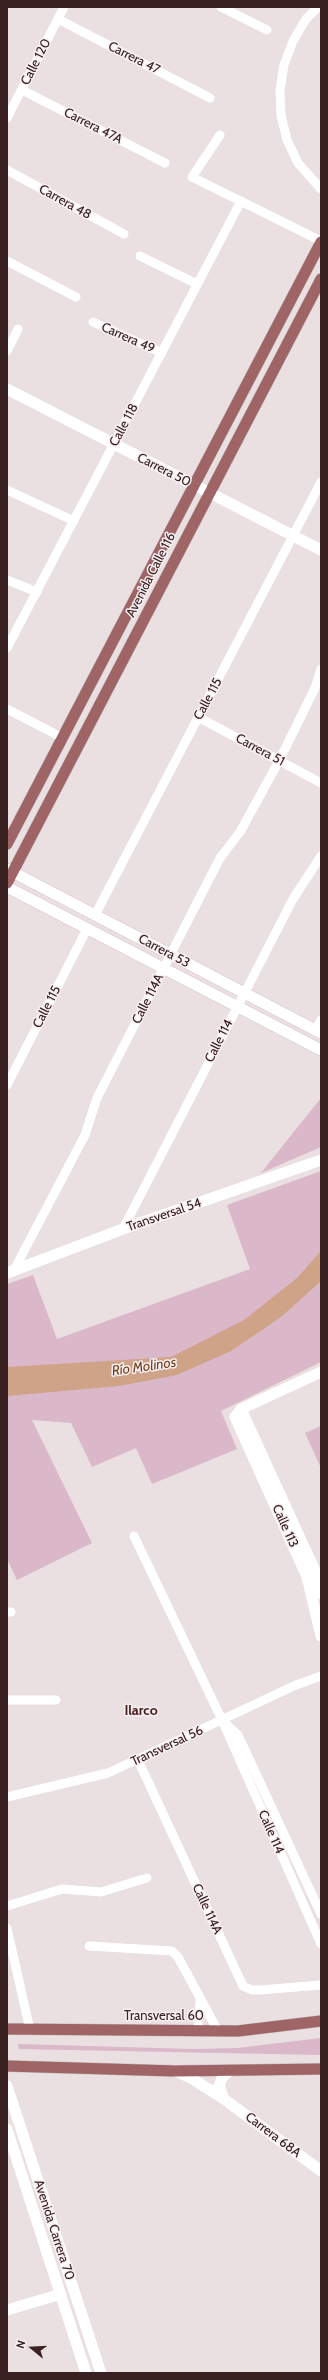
<!DOCTYPE html>
<meta charset="utf-8">
<style>
body{margin:0}
#map{position:relative;width:328px;height:2380px;overflow:hidden;background:#eadfe1;font-family:Cabin,sans-serif}
canvas{display:block}
.frame{position:absolute;inset:0;border:8px solid #392021;pointer-events:none}
.north{position:absolute;left:12px;top:2328px;width:40px;height:40px;-webkit-text-stroke:3px #f7eff1;paint-order:stroke;rotate:288deg;font-size:11px;font-weight:700;line-height:16px;text-align:center;color:#392021}
.north::after{content:'';display:block;margin:auto;width:14px;height:18px;background:#392021;clip-path:polygon(50% 0,100% 100%,50% 72%,0 100%)}
</style>
<div id="map">
<canvas width="328" height="2380"></canvas>
<div class="frame"></div>
<div class="north">N</div>
</div>
<script>
const ctx = document.querySelector('canvas').getContext('2d');
ctx.lineJoin = 'round';
function paint(path, color) { ctx.fillStyle = color; ctx.fill(path, 'evenodd'); }
const shape = rows => new Path2D(rows.map(r => 'M' + r).join(''));
function trace(path, color, width, dash) { ctx.strokeStyle = color; ctx.lineWidth = width; ctx.lineCap = dash ? 'butt' : 'round'; ctx.setLineDash(dash || []); ctx.stroke(path); }
function write(font, color, halo, rows, align = 'center') {
  ctx.font = font + ' Cabin,sans-serif'; ctx.lineWidth = 3; ctx.setLineDash([]); ctx.textBaseline = 'middle'; ctx.strokeStyle = halo; ctx.fillStyle = color; for (const [text, x, y, turn = 0] of rows) {
    ctx.save(); ctx.translate(x, y); ctx.rotate((+turn || 0) * Math.PI / 180); ctx.textAlign = isNaN(turn) ? turn : align; if (halo) ctx.strokeText(text, 0, 0); ctx.fillText(text, 0, 0); ctx.restore();
  }
}
paint(shape([
 [321,1098,321,1147,261,1173,284,1144],
 [321,1171,321,1362,221,1411,237,1449,152,1484,136,1448,92,1467,71,1423,32,1420,92,1543,17,1580,7,1559,7,1284,33,1275,57,1339,250,1269,227,1205],
 [321,1426,321,1468,305,1433],
 [321,2038,321,2055,19,2049,18,2044,192,2049,237,2048]
]), '#dbb8c9');
paint(shape([
 [321,1251,320,1282,281,1317,231,1351,177,1375,119,1386,7,1396,7,1367,171,1357,244,1320,297,1278]
]), '#cea388');
const secondary = shape([
 [7,869,321,1033],
 [7,887,321,1050]
]);
const primary = shape([
 [7,844,321,242],
 [7,883,321,279],
 [7,2029,238,2031,321,2021],
 [7,2066,175,2071,321,2069]
]);
trace(secondary, '#c9b2b5', 12);
trace(primary, '#c4bcbc', 12);
trace(shape([
 [221,7,267,30],
 [318,7,306,19,293,41,284,65,280,90,281,115,287,140,298,163,321,189],
 [58,19,210,98],
 [22,90,165,163],
 [7,118,64,7],
 [220,135,192,177,321,241],
 [7,170,124,234],
 [140,256,197,284],
 [7,261,76,297],
 [93,322,162,353],
 [7,351,18,329],
 [7,490,74,521],
 [7,580,37,592],
 [7,648,241,201],
 [7,709,63,738],
 [198,717,321,783],
 [95,915,321,482],
 [315,1030,321,1020],
 [7,1085,87,929],
 [123,1229,293,899,321,856],
 [14,1270,85,1135,97,1098,220,858,240,832,279,761,315,688,321,669],
 [134,1536,222,1720,321,1944],
 [7,1612,11,1612],
 [7,1700,56,1700],
 [223,1721,238,1735,321,1914],
 [138,1760,243,1986,252,1990,260,1990,321,1985],
 [7,1797,108,1773,296,1685,321,1676],
 [7,1906,62,1889,101,1892,147,1878],
 [7,1928,30,2030],
 [89,1946,172,1951,178,1957,218,2031],
 [198,2030,200,2001]
]), '#fff', 9);
trace(shape([
 [7,389,321,550],
 [7,1273,123,1229,321,1160],
 [321,1372,241,1409,235,1417,307,1577,321,1636],
 [241,1409,316,1573,321,1594],
 [175,2071,191,2078,224,2099,321,2171],
 [7,2086,101,2373],
 [224,2099,219,2086,222,2078,229,2071],
 [7,2129,86,2373],
 [7,2310,61,2294]
]), '#fff', 11);
trace(secondary, '#fff', 11);
trace(primary, '#9e6466', 11);
write('13px', '#392021', '#f7eff1', [
 ["Carrera 47",134,58,27],
 ["Calle 120",36,62,-63],
 ["Carrera 47A",93,126,27],
 ["Carrera 48",65,202,29],
 ["Carrera 49",128,338,24],
 ["Calle 118",124,425,-62],
 ["Carrera 50",164,470,27],
 ["Avenida Calle 116",151,575,-63],
 ["Calle 115",208,699,-62],
 ["Carrera 51",260,750,28],
 ["Carrera 53",164,951,28],
 ["Calle 114A",148,999,-63],
 ["Calle 115",47,1007,-63],
 ["Calle 114",219,1041,-63],
 ["Transversal 54",164,1215,-19],
 ["Calle 113",285,1526,66],
 ["Transversal 56",167,1746,-25],
 ["Calle 114",271,1832,66],
 ["Calle 114A",207,1909,65],
 ["Transversal 60",164,2016],
 ["Carrera 68A",273,2135,37],
 ["Avenida Carrera 70",54,2230,72]
]);
write('italic 14px', '#73401d', '#f7eff1', [
 ["Río Molinos",144,1367,-8]
]);
write('bold 14px', '#4a1d1e', '#f7eff1', [
 ["Ilarco",141,1711]
]);
</script>
